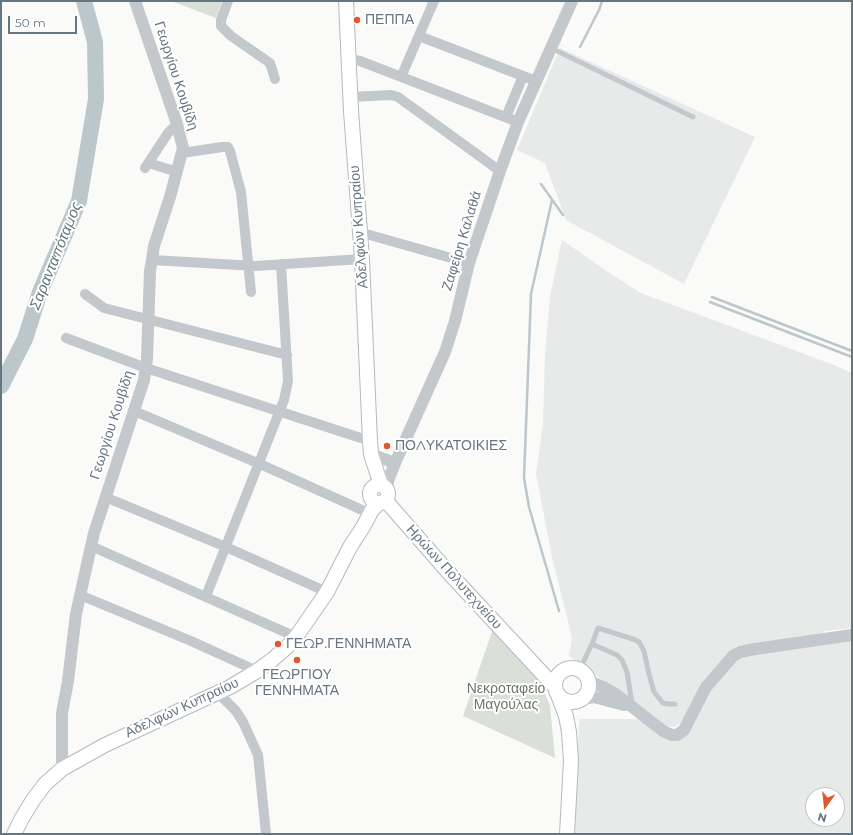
<!DOCTYPE html>
<meta charset="utf-8">
<style>
body{margin:0}
#map{position:relative;width:853px;height:835px;overflow:hidden;background:#fafaf8;font-family:Montserrat,sans-serif}
canvas{display:block}
.frame{position:absolute;inset:0;border:2px solid #657683;pointer-events:none}
.north{position:absolute;left:805px;top:787px;width:40px;height:40px;box-sizing:border-box;background:#fff;border:1px solid #c1c8cd;border-radius:50%;rotate:195deg;font-size:11px;font-weight:700;line-height:16px;text-align:center;color:#657683}
.north::after{content:'';display:block;margin:auto;width:14px;height:18px;background:#e4572e;clip-path:polygon(50% 0,100% 100%,50% 72%,0 100%)}
.scale{position:absolute;left:8px;top:16px;width:69px;height:18px;box-sizing:border-box;border:2px solid #657683;border-top:0;padding-left:5px;font-size:12px;line-height:14px;white-space:nowrap;color:#657683;-webkit-text-stroke:3px #fff;paint-order:stroke}
</style>
<div id="map">
<canvas width="853" height="835"></canvas>
<div class="frame"></div>
<div class="north">N</div>
<div class="scale">50 m</div>
</div>
<script>
const ctx = document.querySelector('canvas').getContext('2d');
ctx.lineJoin = 'round';
function paint(path, color) { ctx.fillStyle = color; ctx.fill(path, 'evenodd'); }
const shape = rows => new Path2D(rows.map(r => 'M' + r).join(''));
function trace(path, color, width, dash) { ctx.strokeStyle = color; ctx.lineWidth = width; ctx.lineCap = dash ? 'butt' : 'round'; ctx.setLineDash(dash || []); ctx.stroke(path); }
function write(font, color, halo, rows, align = 'center') {
  ctx.font = font + ' Montserrat,sans-serif'; ctx.lineWidth = 4; ctx.setLineDash([]); ctx.textBaseline = 'middle'; ctx.strokeStyle = halo; ctx.fillStyle = color; for (const [text, x, y, turn = 0] of rows) {
    ctx.save(); ctx.translate(x, y); ctx.rotate((+turn || 0) * Math.PI / 180); ctx.textAlign = isNaN(turn) ? turn : align; if (halo) ctx.strokeText(text, 0, 0); ctx.fillText(text, 0, 0); ctx.restore();
  }
}
paint(shape([
 [560,48,755,137,684,284,566,220,545,163,517,150],
 [562,240,611,274,641,293,834,365,852,373,852,628,824,631,822,636,736,646,703,681,682,722,674,727,665,726,569,656,572,638,552,557,536,474,543,424,545,353,550,296],
 [852,641,852,834,575,834,579,719,639,719,672,739,682,739,688,732,707,694,731,664,744,656],
 [813,795,837,795,837,819,813,819]
]), '#e8e9e9');
paint(shape([
 [171,1,222,1,216,18],
 [493,629,537,679,544,691,550,706,555,758,463,716]
]), '#dadfd7');
trace(shape([
 [580,47,599,10,602,1],
 [541,184,563,215],
 [552,200,531,294,524,478,529,507,559,611],
 [712,297,852,351],
 [710,302,852,357]
]), '#bbc7cb', 2.5);
trace(shape([
 [1,386,25,339,40,292,79,201,96,99,95,42,84,1]
]), '#bbc7cb', 16);
const secondary = shape([
 [346,1,351,111,362,259,370,441,371,454,381,485],
 '370 494a9 9 0 1 1 18 0a9 9 0 1 1-18 0Z',
 [386,501,449,573,555,687],
 '555 685a17 17 0 1 1 34 0a17 17 0 1 1-34 0Z',
 [558,695,566,716,569,732,571,761,567,834],
 [14,834,22,818,33,800,45,784,62,769,105,745,230,687,257,671,272,660,288,646,296,637,327,592,350,547,363,527,372,510,379,503]
]);
trace(secondary, '#b3babf', 16);
trace(shape([
 [551,48,693,117],
 [592,644,617,655,622,660,627,672,632,704],
 [580,669,592,644,598,628,633,639,639,642,644,651,648,670,654,692,663,703,668,704,675,704]
]), '#c3c8cc', 5);
trace(shape([
 [228,1,221,20,221,26,231,36,270,63,275,79],
 [419,36,536,81],
 [348,58,360,61,518,122],
 [401,77,434,1],
 [350,97,391,95,398,97,500,171],
 [506,117,523,76],
 [182,153,222,147,228,147,230,151,241,192,251,292],
 [149,163,177,172],
 [145,168,168,133,177,124],
 [359,232,469,263],
 [152,260,256,266,362,259],
 [85,294,104,308,287,355],
 [66,338,146,368,370,441],
 [134,411,260,464,362,510],
 [105,497,226,547,327,592],
 [91,546,296,637],
 [80,595,191,641,257,671],
 [206,596,284,400,288,381,281,264],
 [218,693,236,711,243,722,258,755,266,834]
]), '#c3c8cc', 10);
trace(shape([
 [371,454,395,463],
 [388,490,388,481,395,463,445,352,455,321,469,263,500,171,518,122,572,1],
 [589,681,605,688,617,695,663,731,672,735,677,735,684,730,706,687,733,656,740,652,755,649,852,635],
 [582,699,594,697,624,705],
 [62,769,62,713,68,681,76,614,94,533,144,380,147,359,150,271,152,260,154,246,170,197,183,148,177,124,135,1]
]), '#c3c8cc', 12);
trace(secondary, '#fff', 14);
for (const [x, y, r, color] of [
 [357,20,4,"#e4572e"],
 [387,446,4,"#e4572e"],
 [278,644,4,"#e4572e"],
 [297,660,4,"#e4572e"]
]) { const dot = new Path2D(); dot.arc(x, y, r, 0, 2 * Math.PI); ctx.fillStyle = color; ctx.fill(dot); trace(dot, '#fff', 1.5); }
write('14px', '#657683', '#fff', [
 ["ΠΕΠΠΑ",365,20],
 ["ΠΟΛΥΚΑΤΟΙΚΙΕΣ",395,446],
 ["ΓΕΩΡ.ΓΕΝΝΗΜΑΤΑ",286,644],
 ["ΓΕΩΡΓΙΟΥ",297,675,"center"],
 ["ΓΕΝΝΗΜΑΤΑ",297,691,"center"]
], 'left');
write('14px', '#657683', '#fff', [
 ["Γεωργίου Κουβίδη",176,76,72],
 ["Αδελφών Κυπραίου",359,227,-94],
 ["Ζαφείρη Καλαθά",462,241,-73],
 ["Γεωργίου Κουβίδη",112,425,-72],
 ["Ηρώων Πολυτεχνείου",454,577,48],
 ["Αδελφών Κυπραίου",182,708,-25]
]);
write('14px', '#687a64', '#fff', [
 ["Νεκροταφείο",506,689],
 ["Μαγούλας",506,705]
]);
write('italic 15px', '#60757c', '#fff', [
 ["Σαρανταπόταμος",56,256,-68]
]);
</script>
